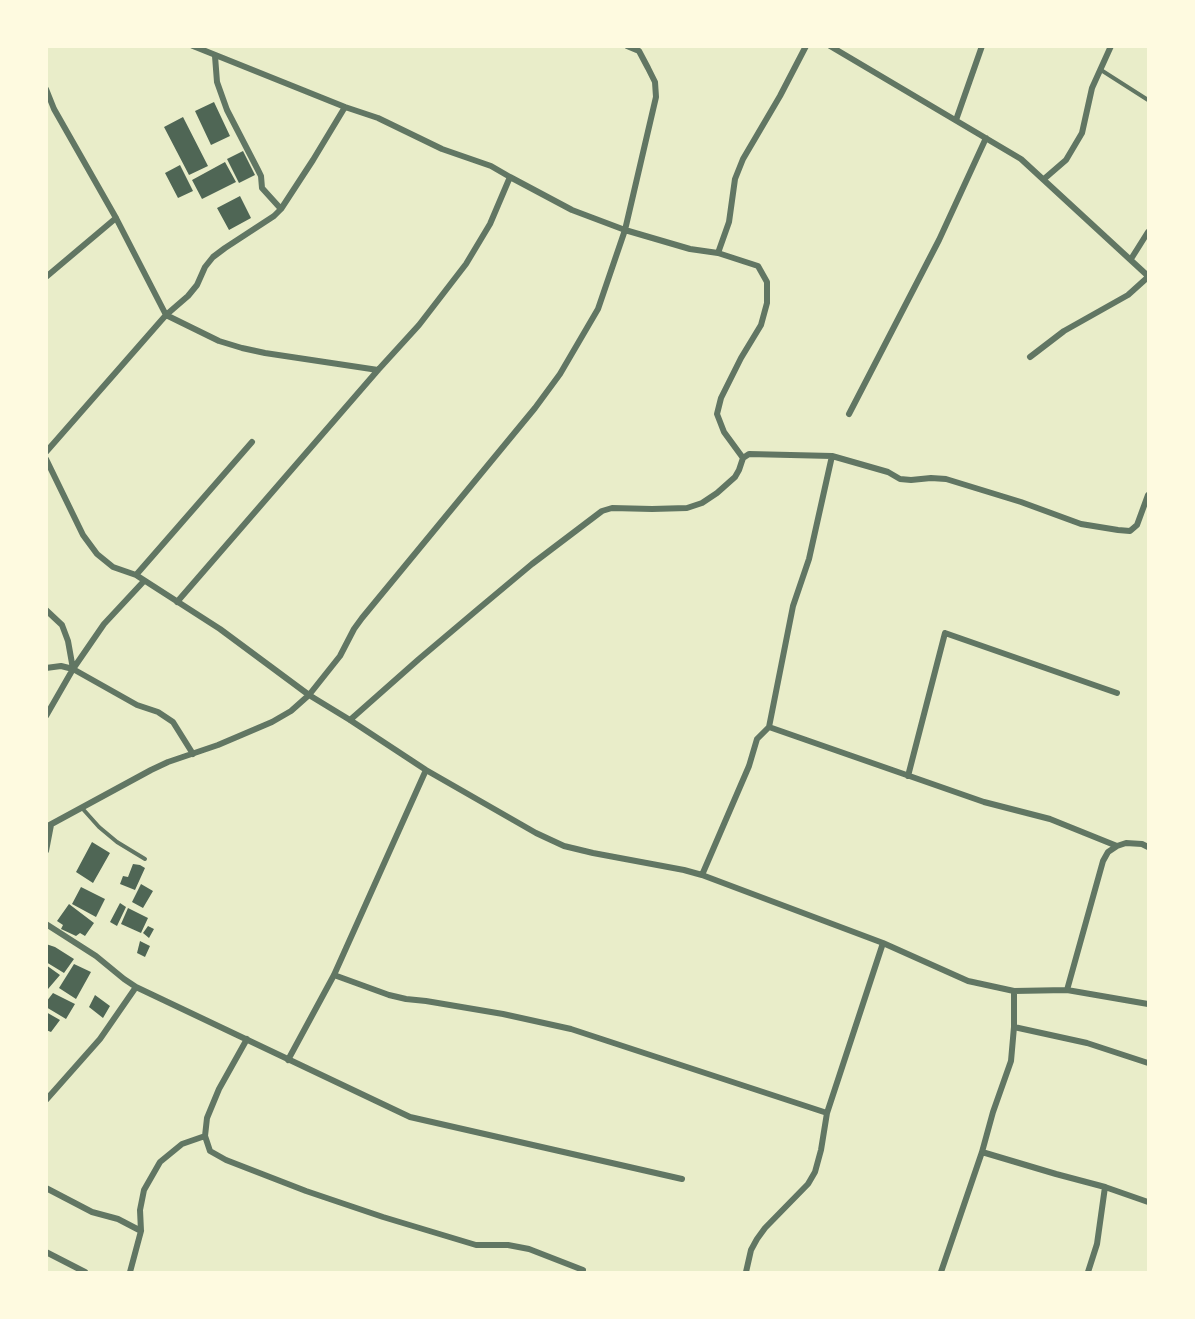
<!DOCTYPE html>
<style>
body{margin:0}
#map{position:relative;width:1195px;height:1319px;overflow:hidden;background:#e9edc9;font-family:Karla,sans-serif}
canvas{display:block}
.frame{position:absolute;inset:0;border:48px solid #fefae0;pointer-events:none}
</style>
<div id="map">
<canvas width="1195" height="1319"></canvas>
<div class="frame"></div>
</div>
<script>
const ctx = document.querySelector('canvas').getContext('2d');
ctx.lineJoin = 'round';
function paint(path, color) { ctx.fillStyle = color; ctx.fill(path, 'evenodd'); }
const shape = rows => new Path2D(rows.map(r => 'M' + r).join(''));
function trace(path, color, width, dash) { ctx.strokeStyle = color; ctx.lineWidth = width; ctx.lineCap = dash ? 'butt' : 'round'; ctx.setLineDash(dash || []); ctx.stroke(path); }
paint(shape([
 [214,102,230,136,211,145,195,111],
 [183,117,208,166,189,175,164,127],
 [243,151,255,175,239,183,227,159],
 [225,162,236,182,202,199,192,180],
 [180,165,193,191,178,198,165,173],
 [240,196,251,218,229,230,217,208],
 [92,842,110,853,93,883,76,872],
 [133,864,140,865,145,868,135,890,120,884,123,876,128,877],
 [141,884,153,891,143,908,132,902],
 [81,887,105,899,96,917,72,904],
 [120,903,126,907,117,926,110,922],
 [69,904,94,923,85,936,80,933,76,936,61,929,63,925,57,921],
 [128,908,148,918,141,933,121,924],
 [148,926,154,929,149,938,143,933],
 [140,941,150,946,145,957,137,953],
 [46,944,55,947,74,959,64,973,46,962],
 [74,964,91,972,76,999,59,988],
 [46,965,60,975,48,989,46,988],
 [53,993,75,1004,66,1019,46,1007,46,1002],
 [95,995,110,1006,103,1018,89,1007],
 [46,1012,60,1020,51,1032,46,1030]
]), '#4f6655');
trace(shape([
 [1101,70,1148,100],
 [82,808,99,827,117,842,145,859]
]), '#617663', 4);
trace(shape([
 [193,46,345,107,378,118,442,149,491,166,510,177,572,210,625,230,690,249,718,253,758,266,767,282,767,303,761,325,741,358,721,398,717,414,724,432,743,458],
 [830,46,1021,159,1148,276],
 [215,56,217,82,227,110,258,170,261,176,262,188,281,209],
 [46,89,54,109,116,218,166,315,219,341,242,348,265,353,378,370],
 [956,120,982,46],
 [1044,179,1066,160,1082,133,1092,88,1111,46],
 [718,253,729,222,735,179,743,159,780,96,806,46],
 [1131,259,1148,232],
 [46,277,116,218],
 [1030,357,1064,331,1128,295,1148,277],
 [849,414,939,240,986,138],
 [46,452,166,315,188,296,197,285,205,267,213,257,225,248,274,216,281,209,313,160,345,107],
 [46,459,83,535,97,554,113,567,136,575,220,629,309,695,350,720,426,770,536,833,564,846,593,853,684,870,702,875,883,943,968,981,1014,991,1014,1027,1087,1043,1148,1063],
 [136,575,252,442],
 [177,602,378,370,419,325,466,264,490,224,510,177],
 [46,610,62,625,68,641,73,669],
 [46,668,61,666,73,669,137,705,158,712,173,722,193,754],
 [46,716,73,669,104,624,144,581],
 [350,720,419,659,477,610,532,564,602,511,612,508,652,509,687,508,702,503,717,493,735,477,739,470,743,458,749,454,832,456,888,472,900,479,911,480,931,478,946,479,1021,502,1081,524,1118,530,1130,531,1137,525,1148,495],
 [769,727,984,802,1050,819,1117,846],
 [908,776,945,633,1117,693],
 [46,827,151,770,168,762,218,745,272,722,291,711,309,695,340,656,354,629,362,618,535,408,560,374,598,309,625,230,656,97,655,82,648,68,639,51,627,46],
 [46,851,51,825],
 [702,875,749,766,757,739,769,727,793,606,809,559,832,456],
 [46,924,96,956,124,979,136,987,410,1117,682,1179],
 [334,975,389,995,406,999,426,1001,503,1014,571,1029,827,1113],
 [1067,990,1103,861,1108,852,1117,846,1126,843,1142,844,1148,847],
 [1014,991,1067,990,1148,1004],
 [247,1039,219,1089,207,1118,205,1136,210,1151,226,1160,306,1191,383,1217,476,1245,508,1245,529,1249,583,1270],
 [288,1060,334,975,426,770],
 [46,1100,100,1039,136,987],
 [982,1152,1056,1174,1105,1187,1148,1202],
 [46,1188,92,1212,118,1219,141,1231],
 [46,1252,85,1272],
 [130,1272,141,1231,140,1210,144,1190,160,1162,182,1144,205,1136],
 [746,1272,751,1250,757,1239,765,1228,808,1184,815,1172,821,1150,827,1113,883,943],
 [941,1272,982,1152,993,1112,1011,1061,1014,1027],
 [1088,1272,1097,1244,1105,1187]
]), '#617663', 6);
</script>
